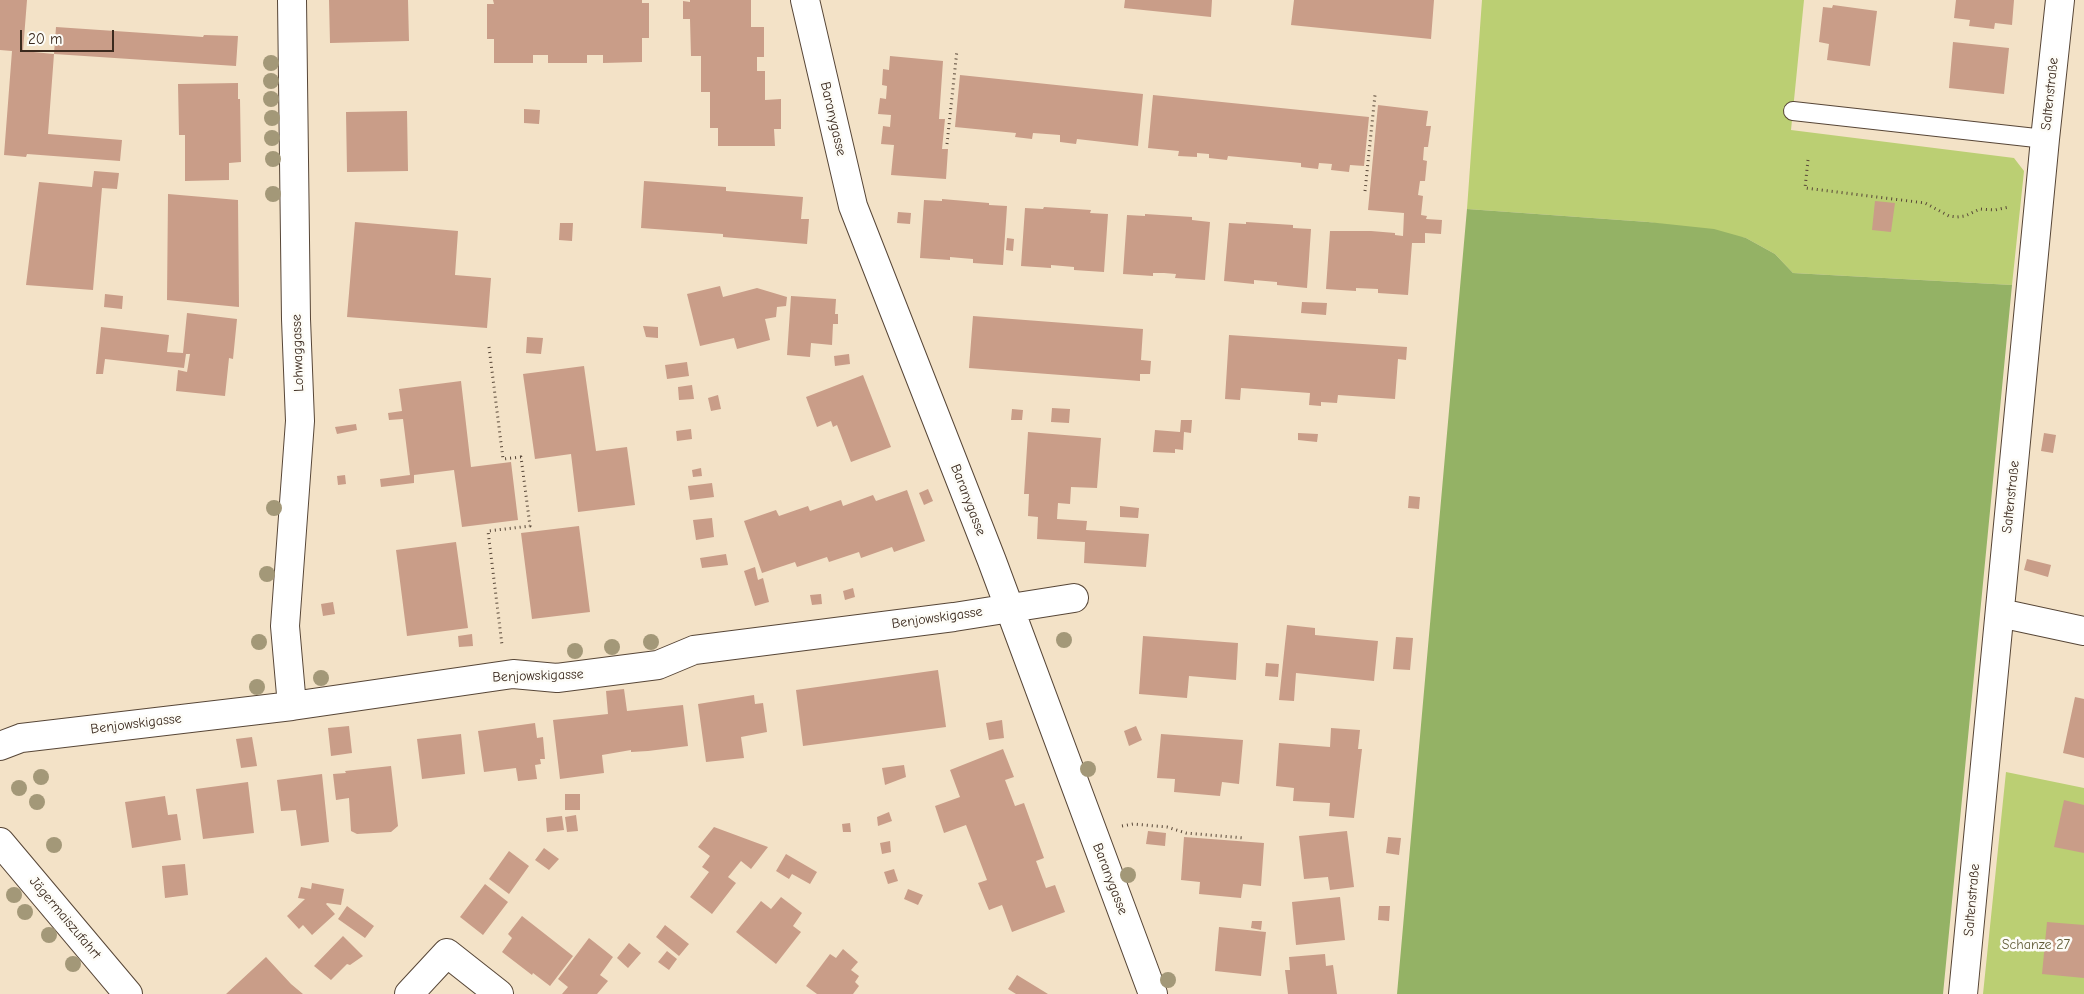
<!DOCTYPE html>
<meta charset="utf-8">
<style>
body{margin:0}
#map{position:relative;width:2084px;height:994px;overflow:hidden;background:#f3e2c7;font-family:"Comic Neue",sans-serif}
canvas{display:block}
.scale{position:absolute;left:20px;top:30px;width:94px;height:22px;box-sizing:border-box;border:2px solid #3b2a1e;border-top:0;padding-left:6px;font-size:15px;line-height:18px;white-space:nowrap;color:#3b2a1e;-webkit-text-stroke:4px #fdfcf7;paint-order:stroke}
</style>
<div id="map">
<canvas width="2084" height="994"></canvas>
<div class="scale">20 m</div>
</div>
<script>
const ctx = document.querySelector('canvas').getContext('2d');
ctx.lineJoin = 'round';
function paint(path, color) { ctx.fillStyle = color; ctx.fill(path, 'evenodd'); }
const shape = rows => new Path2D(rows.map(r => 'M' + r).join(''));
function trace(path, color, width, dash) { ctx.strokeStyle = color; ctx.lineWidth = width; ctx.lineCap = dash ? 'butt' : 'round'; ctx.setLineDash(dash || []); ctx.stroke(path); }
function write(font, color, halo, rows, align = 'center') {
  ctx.font = font + ' "Comic Neue",sans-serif'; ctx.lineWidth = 5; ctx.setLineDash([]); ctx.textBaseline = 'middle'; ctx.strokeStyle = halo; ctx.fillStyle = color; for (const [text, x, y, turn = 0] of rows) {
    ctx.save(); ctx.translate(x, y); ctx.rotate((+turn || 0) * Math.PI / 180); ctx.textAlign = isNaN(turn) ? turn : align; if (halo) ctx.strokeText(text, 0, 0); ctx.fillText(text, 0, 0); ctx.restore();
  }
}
paint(shape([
 [1482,0,1804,0,1791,130,2014,158,2024,171,2012,285,1793,273,1775,254,1746,238,1648,222,1467,209],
 [2006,772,2084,788,2084,994,1983,994]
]), '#bbcf73');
paint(shape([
 [1467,209,1648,222,1714,229,1746,238,1775,254,1793,273,2012,285,1943,994,1397,994]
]), '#94b265');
paint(shape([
 [0,0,27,0,23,51,54,54,56,27,203,37,204,35,238,36,236,66,54,54,48,134,122,140,120,161,27,154,26,157,4,155,12,51,0,50],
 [329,0,408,0,409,41,330,43],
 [493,0,642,0,642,3,649,3,649,38,642,38,642,62,603,63,603,55,587,55,587,63,548,63,548,55,533,55,533,63,494,63,494,39,487,39,487,4,494,4],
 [690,0,751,0,751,27,764,27,764,57,757,57,757,71,765,71,765,100,781,99,781,129,774,129,775,146,718,146,718,128,710,128,710,92,701,92,701,56,691,56,690,19,683,19,683,1,690,2],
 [1125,0,1212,0,1211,17,1124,8],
 [1294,0,1434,0,1431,39,1291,25],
 [1956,0,2014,0,2012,25,1995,23,1994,29,1969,26,1970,20,1954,18],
 [1833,5,1877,11,1870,66,1827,60,1829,44,1819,42,1823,7,1832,8],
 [1953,42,2009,48,2004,94,1949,88],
 [890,56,943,61,939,119,945,119,942,149,948,149,946,179,891,175,894,145,881,144,883,126,890,127,891,115,878,114,880,98,886,99,887,86,882,85,883,69,889,70],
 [960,75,1143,94,1138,146,1077,139,1076,144,1060,142,1060,135,1033,133,1032,139,1015,137,1016,133,955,127],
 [238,83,238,99,240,99,241,162,229,163,229,180,185,181,185,135,179,135,178,84],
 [1153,95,1369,117,1364,166,1350,165,1349,172,1331,170,1332,164,1319,163,1318,169,1301,167,1301,163,1228,156,1227,160,1209,158,1209,154,1197,153,1197,157,1178,156,1179,151,1148,148],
 [1378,105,1428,111,1426,126,1431,126,1428,147,1424,147,1423,160,1427,161,1425,181,1420,181,1418,195,1423,196,1421,215,1427,216,1426,219,1442,220,1441,234,1425,233,1425,243,1412,243,1408,295,1378,293,1378,289,1356,288,1356,291,1326,289,1330,231,1371,231,1395,233,1395,235,1403,236,1404,213,1368,210],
 [524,109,540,110,539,124,524,123],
 [407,111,408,171,347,172,346,112],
 [94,171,119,173,117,189,102,188,93,290,26,285,39,182,92,187],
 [644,181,726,187,726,191,803,197,801,219,809,219,807,244,723,237,723,234,641,228],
 [168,194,238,200,239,307,167,300],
 [942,199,989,203,989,205,1007,206,1003,265,973,263,973,259,961,258,950,257,950,260,920,258,924,200,942,201],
 [1875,201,1895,203,1891,232,1872,230],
 [1044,207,1091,210,1090,213,1108,214,1104,272,1074,270,1074,267,1051,265,1051,268,1021,266,1025,208,1043,209],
 [898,212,911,213,910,224,897,223],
 [1145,214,1192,217,1192,220,1210,222,1205,280,1175,278,1176,274,1164,273,1153,273,1153,276,1123,274,1127,215,1145,216],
 [355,222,458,231,455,275,491,278,487,328,347,317],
 [1246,222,1293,225,1293,228,1311,229,1307,288,1277,285,1277,282,1254,280,1254,284,1224,281,1229,223,1246,224],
 [560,223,573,223,572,241,559,240],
 [1007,238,1014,239,1013,251,1006,250],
 [720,286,723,297,757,288,787,297,786,306,777,307,776,317,765,319,770,340,737,349,734,338,700,346,687,294],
 [105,294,123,296,122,309,104,307],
 [791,296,836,299,835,314,838,314,838,324,833,324,832,345,811,343,810,357,787,355],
 [1302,302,1327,303,1326,315,1301,313],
 [187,313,237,319,233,359,229,358,225,396,176,391,178,370,187,372,190,354,186,354,184,368,105,359,103,374,96,374,101,327,169,335,167,352,183,353],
 [973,316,1143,329,1141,360,1151,361,1150,374,1140,374,1140,381,969,368],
 [643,326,658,327,658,338,646,337],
 [1229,335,1407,347,1406,360,1398,359,1395,399,1338,395,1337,403,1321,402,1321,406,1309,405,1310,393,1241,388,1240,400,1225,399],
 [527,337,543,338,541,354,526,353],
 [849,354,850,364,835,366,834,356],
 [687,362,689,376,667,379,665,365],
 [584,366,596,451,627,447,635,505,578,512,571,454,535,459,523,374],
 [863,375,891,447,851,462,837,425,833,427,831,421,817,427,806,397],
 [461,381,471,467,511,462,518,520,462,527,454,470,414,475,414,483,381,487,380,479,410,475,403,419,389,420,388,413,402,411,399,389],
 [692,385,694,399,679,400,678,387],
 [718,395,721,409,711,411,708,398],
 [1052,408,1070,409,1069,423,1051,422],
 [1012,409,1023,410,1022,420,1011,420],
 [1181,420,1192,420,1191,433,1184,432,1183,450,1175,449,1175,453,1153,452,1155,430,1180,432],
 [356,424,357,430,337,434,335,427],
 [691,429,692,439,677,441,676,431],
 [1028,432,1101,438,1097,488,1071,487,1070,504,1058,503,1057,519,1087,521,1086,530,1149,534,1146,567,1084,563,1085,542,1037,539,1038,517,1028,516,1029,494,1024,494],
 [1298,433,1318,434,1317,442,1298,440],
 [2044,433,2056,435,2053,453,2041,451],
 [701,468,702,476,693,477,692,470],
 [345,475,346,484,338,485,337,476],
 [712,483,714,497,690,500,688,486],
 [928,489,933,501,924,505,919,493],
 [907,490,925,541,894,552,892,547,861,558,859,552,829,562,827,557,797,567,795,562,762,573,744,521,776,510,779,516,808,506,810,511,841,500,843,506,873,495,876,501],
 [1409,496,1420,497,1419,509,1408,508],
 [1120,506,1139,508,1138,518,1120,517],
 [712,518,714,537,696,540,693,520],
 [579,526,590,612,532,619,521,533],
 [456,542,468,628,407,636,396,550],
 [726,554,728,565,702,568,700,558],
 [2027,559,2051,565,2048,577,2024,570],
 [755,567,758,580,763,578,769,602,755,606,744,571],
 [853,588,855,597,845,600,843,591],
 [821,594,822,604,812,605,810,595],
 [333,602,335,614,323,616,321,604],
 [1287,625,1315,628,1315,635,1378,641,1374,681,1296,673,1294,701,1279,700],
 [472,634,473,646,459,647,458,636],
 [1143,636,1238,643,1236,680,1189,676,1187,698,1139,694],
 [1396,637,1413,638,1410,670,1393,669],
 [1266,663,1279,664,1278,677,1265,676],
 [938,670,946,727,803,746,796,690],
 [624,689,627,711,683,705,688,746,648,751,631,752,631,750,602,755,604,773,560,779,553,720,608,714,606,691],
 [754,695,755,704,763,703,767,732,741,737,744,758,706,762,698,704],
 [2075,697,2084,699,2084,758,2063,753],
 [1002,720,1004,738,989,740,986,723],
 [535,723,537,738,543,737,545,759,540,759,541,764,535,765,537,779,518,781,516,768,484,772,478,731],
 [349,726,352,753,331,756,328,728],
 [1136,726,1142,740,1129,746,1124,731],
 [1331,728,1360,730,1358,749,1362,749,1354,818,1329,816,1330,803,1293,801,1294,788,1276,786,1279,743,1330,747],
 [461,734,465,774,422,779,417,739],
 [1161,734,1243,740,1239,784,1222,782,1220,796,1174,792,1175,779,1157,778],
 [252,737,257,766,241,768,236,739],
 [1003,749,1014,777,1005,780,1015,806,1024,803,1044,858,1036,861,1046,888,1055,885,1065,912,1012,932,1002,905,989,910,978,883,987,880,966,825,944,833,935,806,960,797,950,770],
 [904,765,906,777,885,785,882,768],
 [391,766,398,826,391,832,357,834,351,831,349,798,336,800,333,774,346,773,345,771],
 [322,774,329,842,301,846,296,810,281,811,277,780],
 [248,782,254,833,203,839,196,789],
 [565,794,580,794,580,810,565,810],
 [165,796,168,815,177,814,181,840,132,848,125,802],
 [2064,800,2084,805,2084,853,2054,847],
 [889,812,892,821,878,826,877,817],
 [576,815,578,831,567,832,565,817],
 [562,816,564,830,547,832,546,818],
 [850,823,851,832,843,832,842,824],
 [714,827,768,847,751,869,741,861,728,877,736,883,712,914,690,897,709,872,702,867,710,856,698,847],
 [1148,831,1166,833,1165,846,1146,844],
 [1347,831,1354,887,1330,890,1328,877,1304,879,1299,836],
 [1184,837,1264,843,1261,886,1243,884,1241,898,1199,894,1200,882,1181,880],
 [1388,837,1401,838,1399,855,1386,853],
 [890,841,891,852,882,854,880,843],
 [544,848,559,859,549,870,535,860],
 [509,851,529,866,509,894,489,879],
 [786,854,817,872,810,884,792,874,789,879,776,871],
 [185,864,188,895,165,898,162,866],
 [894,869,898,881,888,884,884,872],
 [312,883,344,889,341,905,327,903,326,904,335,914,312,935,303,925,299,929,287,916,305,899,298,898,301,887,311,889],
 [485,884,508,902,483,935,460,917],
 [908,889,923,895,918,905,904,899],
 [781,897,802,913,793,926,801,932,776,964,736,932,761,901,771,909],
 [1340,897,1345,940,1296,945,1292,902],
 [347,906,374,926,365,938,338,919],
 [1379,906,1390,906,1389,921,1378,920],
 [522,916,573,956,550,986,533,973,532,975,502,952,512,938,508,934],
 [1252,921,1262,921,1261,930,1251,928],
 [2047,922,2084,925,2084,978,2042,974],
 [665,925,689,944,679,956,656,937],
 [1219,927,1266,932,1261,976,1215,971],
 [343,936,363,956,350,965,347,964,331,980,314,966],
 [589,938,613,957,600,975,608,981,597,994,562,994,568,987,558,979],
 [629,943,641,953,628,968,617,958],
 [843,949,858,962,851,970,859,976,855,982,859,986,853,994,817,994,806,986,830,954,836,958],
 [667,951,677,959,669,970,658,962],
 [1325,954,1326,966,1333,965,1337,994,1288,994,1285,970,1290,970,1289,957],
 [266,957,291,984,303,994,226,994],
 [1017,975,1048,994,1016,994,1008,989]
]), '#c99d88');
const lane = shape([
 [1793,111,2045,139]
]);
const street = shape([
 [292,0,296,319,300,421,285,626,292,706],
 [805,0,853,206,992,561,1153,994],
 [2000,613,2084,631],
 [0,746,21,738,292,706,513,674,557,678,658,665,694,650,954,617,1074,598],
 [0,842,128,994],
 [409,994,447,953,499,994],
 [1963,994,2045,139,2060,0]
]);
trace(lane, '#574637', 20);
trace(street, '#574637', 30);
trace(shape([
 [947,144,957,50],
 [1808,160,1805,188,1925,203,1949,216,1957,217,1965,216,1980,209,1995,210,2009,207],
 [1365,191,1375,95],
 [489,347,503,459,521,457,530,526,488,531,502,645],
 [1122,826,1133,824,1167,827,1186,833,1244,838]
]), '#574637', 3, [1, 4]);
trace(lane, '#fff', 18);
trace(street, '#fff', 28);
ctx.fillStyle = '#a39878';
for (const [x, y] of [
 [271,63],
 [271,81],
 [271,99],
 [272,118],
 [272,138],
 [273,159],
 [273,194],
 [274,508],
 [267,574],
 [1064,640],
 [259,642],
 [651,642],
 [612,647],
 [575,651],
 [321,678],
 [257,687],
 [1088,769],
 [41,777],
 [19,788],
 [37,802],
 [54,845],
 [1128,875],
 [14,895],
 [25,912],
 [49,935],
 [73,964],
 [1168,980]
]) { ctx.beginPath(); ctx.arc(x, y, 8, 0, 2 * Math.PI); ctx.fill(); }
write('14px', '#3b2a1e', '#fdfcf7', [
 ["Saltenstraße",2050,94,-84],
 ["Baranygasse",833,119,77],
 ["Lohwaggasse",298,353,-92],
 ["Saltenstraße",2011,497,-84],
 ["Baranygasse",968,500,69],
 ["Benjowskigasse",937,618,-8],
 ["Benjowskigasse",538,676,-2],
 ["Benjowskigasse",136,724,-7],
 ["Baranygasse",1110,879,69],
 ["Saltenstraße",1972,900,-85],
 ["Jägermaiszufahrt",65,918,50]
]);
write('14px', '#615c38', '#fdfcf7', [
 ["Schanze 27",2036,945]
]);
</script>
